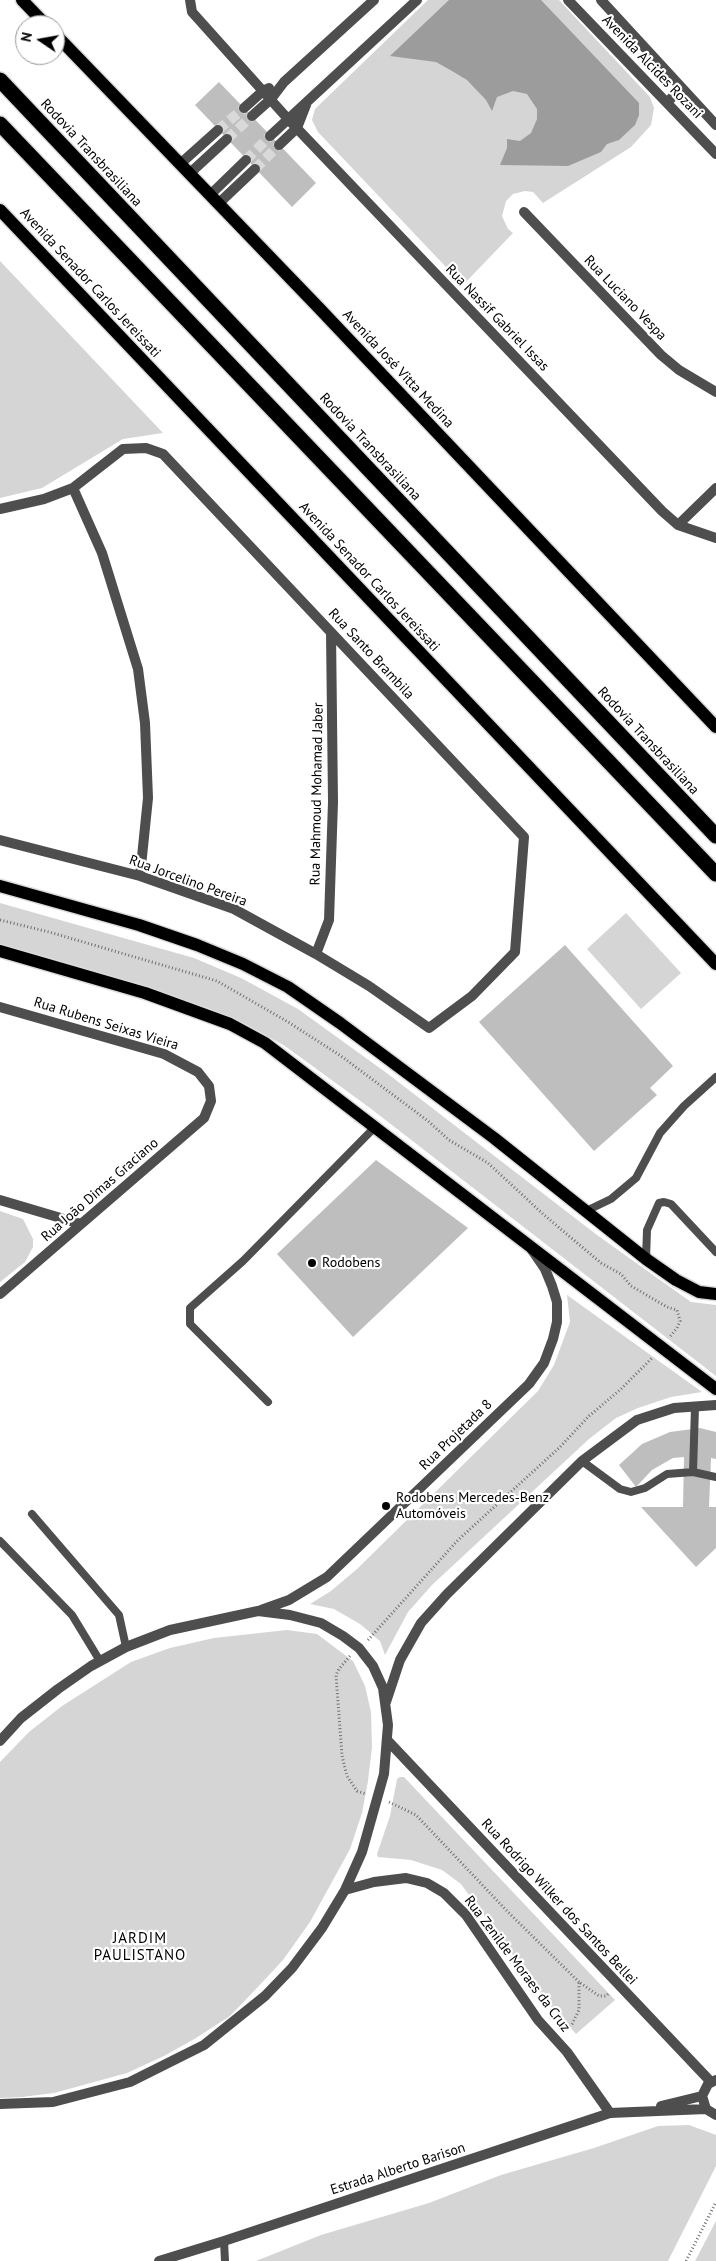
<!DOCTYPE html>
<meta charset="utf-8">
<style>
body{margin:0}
#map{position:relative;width:716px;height:2261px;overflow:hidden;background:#fff;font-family:"PT Sans",sans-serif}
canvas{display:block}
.north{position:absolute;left:15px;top:15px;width:50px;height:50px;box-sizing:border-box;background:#fff;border:1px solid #999;border-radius:50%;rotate:282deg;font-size:14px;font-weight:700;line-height:20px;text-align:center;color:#000}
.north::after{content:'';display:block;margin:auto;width:18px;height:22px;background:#000;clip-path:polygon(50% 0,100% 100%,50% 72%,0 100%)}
</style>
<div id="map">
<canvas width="716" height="2261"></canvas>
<div class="north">N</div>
</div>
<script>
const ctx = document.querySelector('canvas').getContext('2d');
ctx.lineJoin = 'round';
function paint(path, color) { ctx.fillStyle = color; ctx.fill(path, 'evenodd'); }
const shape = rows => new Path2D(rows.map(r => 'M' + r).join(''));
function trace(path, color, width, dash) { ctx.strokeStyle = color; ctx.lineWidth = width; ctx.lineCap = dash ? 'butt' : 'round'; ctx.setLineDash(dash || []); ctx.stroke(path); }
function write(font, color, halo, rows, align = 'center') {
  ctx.font = font + ' "PT Sans",sans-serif'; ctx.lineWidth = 4.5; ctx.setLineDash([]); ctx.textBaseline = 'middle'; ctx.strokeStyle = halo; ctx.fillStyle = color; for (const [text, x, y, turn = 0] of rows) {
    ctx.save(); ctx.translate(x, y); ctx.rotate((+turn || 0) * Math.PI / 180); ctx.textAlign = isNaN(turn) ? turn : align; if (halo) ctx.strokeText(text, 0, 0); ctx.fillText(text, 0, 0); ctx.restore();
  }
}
paint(shape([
 [428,0,559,0,650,97,654,108,651,125,631,147,543,203,533,192,525,191,513,194,506,201,502,216,508,229,513,233,463,285,318,132,312,120,315,109],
 [0,261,163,433,123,439,42,488,0,498],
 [0,903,194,958,241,978,298,1009,388,1074,597,1235,691,1302,716,1305,716,1376,370,1108,285,1046,247,1025,208,1008,0,944],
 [626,913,681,973,641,1009,587,949],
 [0,1211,23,1219,33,1239,33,1247,25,1262,0,1282],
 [567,1295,702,1392,671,1397,638,1408,616,1418,589,1439,432,1585,408,1612,385,1655,380,1641,360,1624,334,1609,310,1604,331,1591,357,1569,538,1391,554,1365,570,1322],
 [287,1630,317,1634,353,1661,365,1686,371,1712,372,1747,368,1781,362,1813,350,1849,310,1922,283,1960,256,1989,230,2016,196,2038,164,2056,127,2073,54,2093,22,2097,0,2098,0,1762,29,1732,62,1706,131,1662,170,1648,214,1638],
 [400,1777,404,1777,615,2000,576,2034,544,1998,461,1884,442,1870,411,1860,378,1857,377,1854,390,1816,397,1779],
 [689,2125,716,2135,716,2166,668,2261,256,2261,321,2235,429,2203,501,2175,594,2148,658,2126],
 [716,2221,716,2261,695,2261]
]), '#d5d5d5');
paint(shape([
 [449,0,541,0,639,103,639,115,635,125,619,140,607,144,601,152,568,166,500,165,507,148,507,139,520,141,531,133,537,119,537,109,527,94,513,91,497,97,492,111,486,100,467,80,452,71,436,62,390,56]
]), '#9c9c9c');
paint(shape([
 [219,82,316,183,292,207,195,105],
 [565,945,673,1066,650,1088,657,1095,594,1151,479,1022],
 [376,1160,468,1228,353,1337,277,1254],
 [700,1428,716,1432,716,1459,711,1458,709,1507,716,1507,716,1548,696,1567,641,1507,683,1507,684,1457,673,1458,652,1470,636,1487,619,1465,642,1444,670,1432]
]), '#bebebe');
trace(shape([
 [218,130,244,108],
 [227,139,252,116],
 [246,160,270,136],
 [255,169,279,145]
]), '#d9d9d9', 10, [10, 5]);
const primary = shape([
 [22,0,46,25],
 [55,34,318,307,716,727],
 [0,210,716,964],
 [0,886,139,925,197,945,243,964,288,987,340,1023,494,1138,646,1259,676,1280,699,1292,716,1294],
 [0,951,145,993,230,1024,265,1043,716,1389]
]);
const motorway = shape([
 [0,80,716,836],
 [0,124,716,874]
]);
trace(primary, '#dbdbdb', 15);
trace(motorway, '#dbdbdb', 18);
trace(shape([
 [0,920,49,932,217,981,288,1022,341,1056,428,1121,449,1140,488,1163,543,1214,601,1263,621,1274,631,1286,667,1307,677,1310,680,1321,677,1328,669,1338],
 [368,1640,458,1540,560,1447,589,1416,621,1389,652,1358],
 [350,1656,339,1669,336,1675,342,1756,347,1776,357,1791,366,1794],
 [389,1802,416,1815,507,1911,579,1982],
 [564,2031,572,2024,579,2010,579,1982,599,1996,606,1996,609,1993],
 [686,2261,716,2202]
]), '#707070', 3, [1, 2.5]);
trace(shape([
 [586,1211,611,1199,636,1178,660,1133,684,1106,716,1077],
 [646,1259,647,1230,659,1203,664,1202,671,1204,716,1252],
 [268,1402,190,1324,190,1308,243,1261,376,1126],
 [582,1461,620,1489,631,1492,645,1488,667,1474,693,1472,716,1477],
 [693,1472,695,1407],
 [32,1514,119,1615,126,1647],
 [0,1541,72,1615,100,1661],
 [224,2241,225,2261]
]), '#4e4e4e', 8);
trace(shape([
 [190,0,192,12,288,119,662,511,678,525,716,538],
 [568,0,716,154],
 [601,0,716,125],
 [667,103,681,87],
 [244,108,263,91,269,88],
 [252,116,271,99,284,82,374,0],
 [270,136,417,0],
 [279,145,297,128,306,105],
 [180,164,218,130],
 [189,174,227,139],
 [210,195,246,160],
 [218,204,255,169],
 [524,212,661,355,679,370,716,392],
 [73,488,102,553,138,669,145,723,148,798,140,876],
 [0,509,44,499,73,488,123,449,146,448,163,454,524,837,515,952,472,996,429,1028,369,986,316,954,234,909,140,876,0,840],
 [678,525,716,488],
 [316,954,329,920,333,802,331,632],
 [0,1007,164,1054,198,1072,209,1086,211,1101,204,1118,0,1294],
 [0,1200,81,1224],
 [261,1610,289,1600,327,1577,529,1384,544,1363,553,1339,557,1322,557,1302,552,1286,545,1269,532,1250],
 [386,1702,400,1660,421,1623,447,1594,582,1461,637,1420,674,1408,716,1405],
 [0,1741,21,1718,58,1689,91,1666,126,1647,170,1630,258,1611,290,1615,321,1623,343,1636,359,1648,373,1666,383,1688,388,1725,384,1774,362,1852,345,1890,322,1928,292,1968,265,1996,204,2045,130,2082,53,2102,0,2104],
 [388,1741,711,2082],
 [345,1890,374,1882,406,1878,427,1883,444,1893,466,1915,538,2020,567,2052,610,2113]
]), '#4e4e4e', 10);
trace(shape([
 [716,2080,708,2084,702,2096,706,2109,716,2115],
 [661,2106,702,2096],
 [159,2261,224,2241,610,2113,706,2109]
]), '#4e4e4e', 10);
trace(primary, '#000', 12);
trace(motorway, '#000', 15);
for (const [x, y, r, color] of [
 [312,1263,5,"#000"],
 [386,1506,5,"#000"]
]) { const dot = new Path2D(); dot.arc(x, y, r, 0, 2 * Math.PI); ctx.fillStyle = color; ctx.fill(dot); trace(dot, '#fff', 2); }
write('14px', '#000', '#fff', [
 ["Avenida Alcides Rozani",652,67,46],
 ["Rodovia Transbrasiliana",91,153,47],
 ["Avenida Senador Carlos Jereissati",90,283,47],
 ["Rua Luciano Vespa",625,298,46],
 ["Rua Nassif Gabriel Issas",497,318,46],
 ["Avenida José Vitta Medina",398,369,47],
 ["Rodovia Transbrasiliana",370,447,47],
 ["Avenida Senador Carlos Jereissati",369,577,47],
 ["Rua Santo Brambila",371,654,47],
 ["Rodovia Transbrasiliana",648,741,47],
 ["Rua Mahmoud Mohamad Jaber",317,794,-89],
 ["Rua Jorcelino Pereira",188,881,20],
 ["Rua Rubens Seixas Vieira",106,1024,17],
 ["Rua João Dimas Graciano",100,1190,-41],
 ["Rua Projetada 8",456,1435,-44],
 ["Rua Rodrigo Wilker dos Santos Bellei",559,1902,47],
 ["Rua Zenilde Moraes da Cruz",517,1964,53],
 ["Estrada Alberto Barison",398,2169,-18]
]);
write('14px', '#000', '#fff', [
 ["Rodobens",322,1263],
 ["Rodobens Mercedes-Benz",396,1498],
 ["Automóveis",396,1514]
], 'left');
ctx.letterSpacing = '1px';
write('15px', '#000', '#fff', [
 ["JARDIM",140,1939],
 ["PAULISTANO",140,1956]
]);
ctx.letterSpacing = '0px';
</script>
